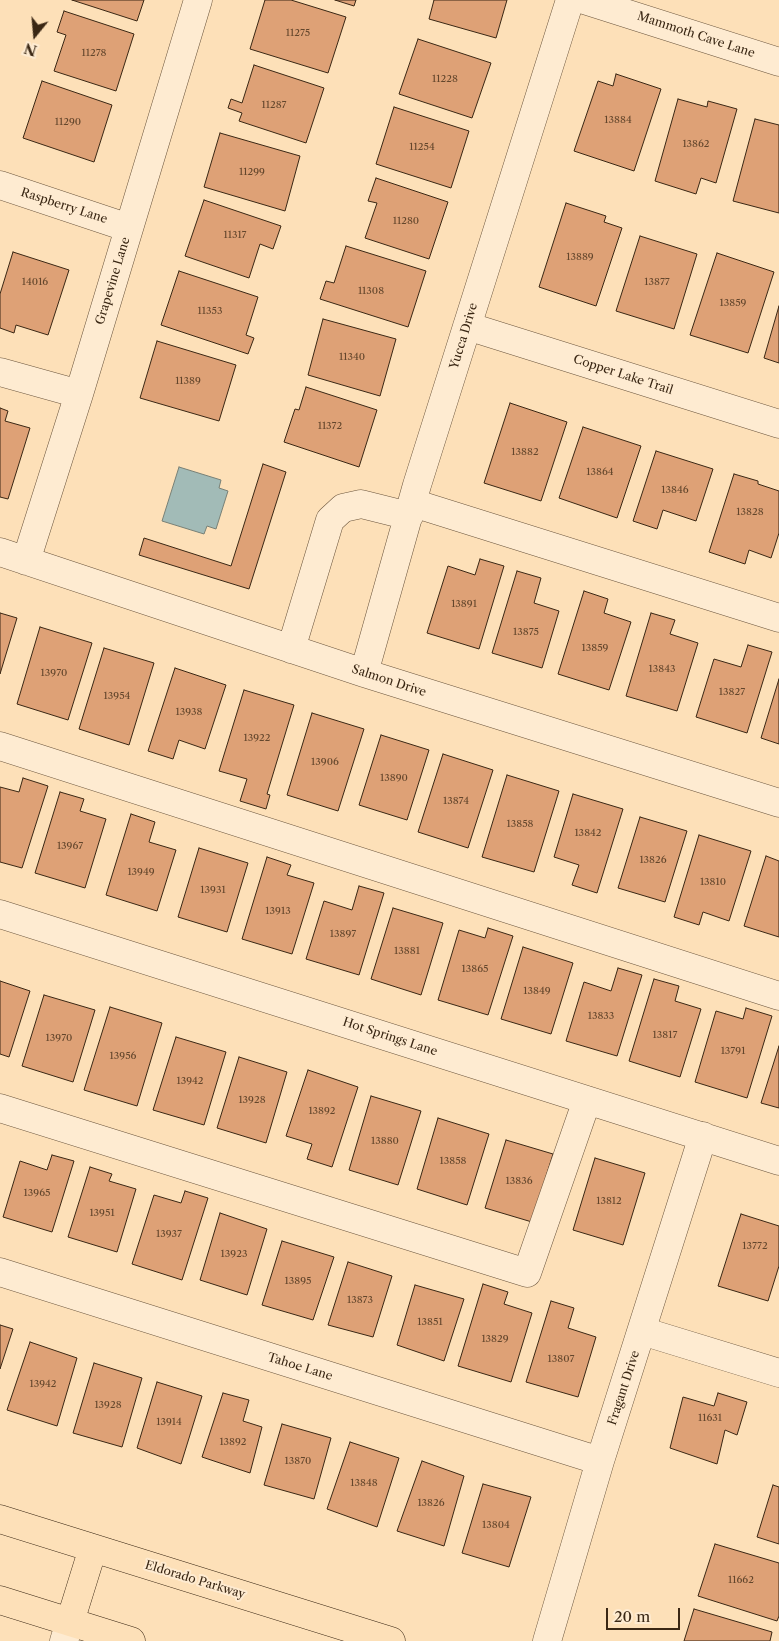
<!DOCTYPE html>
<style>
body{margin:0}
#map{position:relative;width:779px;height:1641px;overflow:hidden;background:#fde0b8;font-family:"Libre Caslon Text",serif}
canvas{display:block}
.north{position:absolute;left:10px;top:10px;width:50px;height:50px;-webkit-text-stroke:4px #feebd1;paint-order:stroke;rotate:197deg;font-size:14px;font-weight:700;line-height:20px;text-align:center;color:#3a2714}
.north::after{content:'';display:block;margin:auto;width:18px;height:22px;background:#3a2714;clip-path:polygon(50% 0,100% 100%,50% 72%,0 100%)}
.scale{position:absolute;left:606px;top:1608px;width:74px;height:22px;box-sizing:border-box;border:2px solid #3a2714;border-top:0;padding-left:6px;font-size:15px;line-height:18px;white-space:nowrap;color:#3a2714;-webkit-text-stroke:4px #feebd1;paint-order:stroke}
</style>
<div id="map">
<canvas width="779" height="1641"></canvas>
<div class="north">N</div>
<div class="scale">20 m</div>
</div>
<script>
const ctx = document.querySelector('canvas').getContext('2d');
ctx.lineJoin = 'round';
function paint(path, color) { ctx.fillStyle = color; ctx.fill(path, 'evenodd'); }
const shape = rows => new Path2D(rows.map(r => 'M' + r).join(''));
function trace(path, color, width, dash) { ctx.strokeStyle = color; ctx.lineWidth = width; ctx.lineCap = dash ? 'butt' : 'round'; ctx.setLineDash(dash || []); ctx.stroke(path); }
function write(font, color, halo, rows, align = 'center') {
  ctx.font = font + ' "Libre Caslon Text",serif'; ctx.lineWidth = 4; ctx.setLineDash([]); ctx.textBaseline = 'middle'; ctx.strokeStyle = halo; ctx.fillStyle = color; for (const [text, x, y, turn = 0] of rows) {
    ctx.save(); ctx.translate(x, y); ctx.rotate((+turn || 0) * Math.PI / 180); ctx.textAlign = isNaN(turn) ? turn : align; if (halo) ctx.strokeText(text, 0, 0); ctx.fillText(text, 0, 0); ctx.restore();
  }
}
const water = shape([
 [179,467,221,480,219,488,228,491,216,529,207,526,204,534,162,521,179,467]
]);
paint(water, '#a2bbb7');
trace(water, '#788076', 1);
const building = shape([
 [72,0,144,0,137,21,72,0],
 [265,0,291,0,346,17,328,73,250,49,265,0],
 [335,0,356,0,354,6,335,0],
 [434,0,507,0,496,38,429,19,434,0],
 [64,11,134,34,116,91,54,71,66,35,57,32,64,11],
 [418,39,491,63,472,118,399,94,418,39],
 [254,65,324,88,306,143,239,121,242,113,228,108,231,99,242,103,254,65],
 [616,74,661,89,634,171,574,151,598,81,613,86,616,74],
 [42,81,112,105,94,162,23,138,42,81],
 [678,99,707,107,708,101,737,109,716,183,701,178,696,194,655,181,678,99],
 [394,107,469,131,451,188,376,164,394,107],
 [755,119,779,125,779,213,733,201,755,119],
 [220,133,300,156,285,211,204,187,220,133],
 [376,178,448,202,429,259,365,238,377,203,368,201,376,178],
 [204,200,281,226,273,249,260,244,249,278,185,256,204,200],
 [566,203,606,216,604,222,622,228,596,306,539,287,566,203],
 [640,236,697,254,674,329,616,311,640,236],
 [346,246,426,271,408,327,320,299,326,281,334,283,346,246],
 [13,252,69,270,48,335,16,325,14,333,0,328,0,294,13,252],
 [717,253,774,272,748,353,690,335,717,253],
 [179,271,258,297,246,335,254,338,248,354,161,325,179,271],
 [779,306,779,363,764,358,779,306],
 [323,319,396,339,380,396,308,375,323,319],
 [157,341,236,365,219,421,140,398,157,341],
 [306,387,377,410,359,467,284,442,295,409,299,410,306,387],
 [510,403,567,422,541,501,484,483,510,403],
 [0,408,8,411,5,421,30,428,8,499,0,497,0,408],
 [583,427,641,446,617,518,559,498,583,427],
 [656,451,713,469,696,521,663,510,657,529,633,521,656,451],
 [263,464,286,472,249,589,139,555,144,538,231,566,263,464],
 [734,474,758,481,758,484,779,491,779,533,771,558,749,550,745,564,709,552,734,474],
 [480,559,504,566,479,649,427,633,448,566,475,575,480,559],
 [517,571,541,578,534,603,559,611,542,668,492,653,517,571],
 [584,591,608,599,604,613,631,622,609,690,558,674,584,591],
 [0,613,17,618,0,674,0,613],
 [651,613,675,620,670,634,698,643,677,711,626,696,651,613],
 [40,627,92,643,68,720,17,704,40,627],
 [748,645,772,652,747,733,696,717,714,659,741,667,748,645],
 [104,648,154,663,129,745,79,729,104,648],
 [175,668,226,685,205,749,179,740,173,759,148,751,175,668],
 [779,679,779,744,761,738,779,679],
 [244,690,294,705,267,794,270,795,266,809,240,801,247,779,219,771,244,690],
 [312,713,364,729,338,811,287,795,312,713],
 [381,735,429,750,407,820,359,805,381,735],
 [443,754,493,770,468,848,418,832,443,754],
 [507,775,559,791,534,872,482,857,507,775],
 [23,778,48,786,22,868,0,862,0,787,19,792,23,778],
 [60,792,84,799,80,811,106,819,85,888,35,873,60,792],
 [573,794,623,809,597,893,572,885,579,865,554,857,573,794],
 [131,814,155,822,149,842,176,850,157,911,106,895,131,814],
 [640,817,687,831,665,902,618,888,640,817],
 [699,835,751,851,729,921,703,912,699,925,674,917,699,835],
 [199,848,248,863,227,932,178,917,199,848],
 [766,856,779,861,779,937,744,926,766,856],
 [267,857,291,865,287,875,314,883,292,954,242,939,267,857],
 [359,886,384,893,359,975,306,959,324,901,352,910,359,886],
 [393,908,443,923,421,995,371,979,393,908],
 [488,928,513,936,488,1015,438,1000,459,930,485,938,488,928],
 [523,947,573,963,551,1034,501,1019,523,947],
 [618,968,642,975,617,1056,566,1041,584,982,611,991,618,968],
 [654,979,679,986,675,1001,701,1009,680,1077,629,1061,654,979],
 [0,981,30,991,9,1057,0,1054,0,981],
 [44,995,95,1010,73,1082,22,1066,44,995],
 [110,1007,162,1023,137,1106,84,1090,110,1007],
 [746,1008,772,1016,747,1098,695,1082,716,1011,743,1019,746,1008],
 [176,1037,226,1052,204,1125,153,1110,176,1037],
 [779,1046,779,1108,761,1103,779,1046],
 [239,1057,287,1072,266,1143,217,1128,239,1057],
 [308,1070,358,1087,332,1167,307,1159,312,1144,286,1136,308,1070],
 [371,1096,421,1111,398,1185,349,1170,371,1096],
 [438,1118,489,1134,467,1205,417,1189,438,1118],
 [506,1140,553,1154,532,1222,485,1208,506,1140],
 [52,1155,74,1161,52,1232,3,1217,20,1161,47,1170,52,1155],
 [595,1158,645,1173,623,1245,573,1230,595,1158],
 [90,1167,112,1174,109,1181,136,1189,117,1252,68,1237,90,1167],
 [185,1191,208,1198,182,1280,132,1264,154,1195,181,1203,185,1191],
 [220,1213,267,1229,247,1295,200,1280,220,1213],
 [741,1214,779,1226,779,1266,768,1301,718,1286,741,1214],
 [282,1241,334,1257,313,1320,262,1305,282,1241],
 [348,1262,392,1276,373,1337,328,1325,348,1262],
 [483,1284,508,1292,504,1304,532,1313,511,1382,458,1366,483,1284],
 [415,1285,464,1299,444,1361,397,1345,415,1285],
 [551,1301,574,1308,568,1328,596,1337,578,1397,526,1382,551,1301],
 [0,1325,13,1329,0,1369,0,1325],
 [30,1342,77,1358,57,1426,7,1410,30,1342],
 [94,1363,142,1378,122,1447,73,1433,94,1363],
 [157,1382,202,1396,181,1464,137,1448,157,1382],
 [223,1393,249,1400,243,1421,262,1427,250,1473,202,1457,223,1393],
 [718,1393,747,1402,737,1435,725,1430,717,1464,670,1448,683,1397,714,1406,718,1393],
 [282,1424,331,1438,314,1499,264,1485,282,1424],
 [350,1442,399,1458,377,1527,327,1509,350,1442],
 [422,1461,464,1476,444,1546,397,1531,422,1461],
 [483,1484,531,1497,509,1567,462,1553,483,1484],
 [773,1485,779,1487,779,1544,757,1537,773,1485],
 [715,1544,779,1563,779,1616,777,1621,698,1596,715,1544],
 [694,1609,772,1632,770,1641,684,1641,694,1609]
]);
paint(building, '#dea176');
trace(building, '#3a2714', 1);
const minor = shape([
 [584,0,779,62],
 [0,185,129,228],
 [467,326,779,424],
 [0,372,79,394],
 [413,503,779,618],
 [0,552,364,673,779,803],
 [26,561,79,394,198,0],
 [291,649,330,520,343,508,361,504,409,516],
 [364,673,417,485,570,0],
 [0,746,779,996],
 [0,914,779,1161],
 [0,1108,527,1273,587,1100],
 [0,1272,600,1461],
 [642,1331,779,1373],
 [64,1641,70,1622],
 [547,1641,600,1461,703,1136]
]);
const major = shape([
 [0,1519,391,1641],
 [0,1600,131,1641],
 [70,1622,93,1548]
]);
trace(minor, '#6b553d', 29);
trace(major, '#3a2714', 29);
trace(minor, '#feebd1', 28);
trace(major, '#fde0b8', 28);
write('10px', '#63462c', null, [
 ["11275",298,33],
 ["11278",94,53],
 ["11228",445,79],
 ["11287",274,105],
 ["13884",618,120],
 ["11290",68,122],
 ["13862",696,144],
 ["11254",422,147],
 ["11299",252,172],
 ["11280",406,221],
 ["11317",235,235],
 ["13889",580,257],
 ["14016",35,282],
 ["13877",657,282],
 ["11308",371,291],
 ["13859",733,303],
 ["11353",210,311],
 ["11340",352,357],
 ["11389",188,381],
 ["11372",330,426],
 ["13882",525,452],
 ["13864",600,472],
 ["13846",675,490],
 ["13828",750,512],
 ["13891",464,604],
 ["13875",526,632],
 ["13859",595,648],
 ["13843",662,669],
 ["13970",54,673],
 ["13827",732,692],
 ["13954",117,696],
 ["13938",189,712],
 ["13922",257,738],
 ["13906",325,762],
 ["13890",394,778],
 ["13874",456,801],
 ["13858",520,824],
 ["13842",588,833],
 ["13967",70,846],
 ["13826",653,860],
 ["13949",141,872],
 ["13810",713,882],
 ["13931",213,890],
 ["13913",278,911],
 ["13897",343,934],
 ["13881",407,951],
 ["13865",475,969],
 ["13849",537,991],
 ["13833",601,1016],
 ["13817",665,1035],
 ["13970",59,1038],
 ["13791",733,1051],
 ["13956",123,1056],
 ["13942",190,1081],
 ["13928",252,1100],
 ["13892",322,1111],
 ["13880",385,1141],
 ["13858",453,1161],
 ["13836",519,1181],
 ["13965",37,1193],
 ["13812",609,1201],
 ["13951",102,1213],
 ["13937",169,1234],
 ["13772",755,1246],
 ["13923",234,1254],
 ["13895",298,1281],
 ["13873",360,1300],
 ["13851",430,1322],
 ["13829",495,1339],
 ["13807",561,1359],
 ["13942",43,1384],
 ["13928",108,1405],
 ["11631",710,1418],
 ["13914",169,1422],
 ["13892",233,1442],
 ["13870",298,1461],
 ["13848",364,1483],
 ["13826",431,1503],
 ["13804",496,1525],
 ["11662",741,1580]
]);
write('12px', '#3a2714', '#feebd1', [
 ["Mammoth Cave Lane",696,35,18],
 ["Raspberry Lane",64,206,18],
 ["Grapevine Lane",113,281,-73],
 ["Yucca Drive",464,336,-73],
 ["Copper Lake Trail",623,375,18],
 ["Salmon Drive",389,681,18],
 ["Hot Springs Lane",390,1037,18],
 ["Tahoe Lane",300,1367,17],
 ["Fragant Drive",624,1388,-72],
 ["Eldorado Parkway",195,1580,17]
]);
</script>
